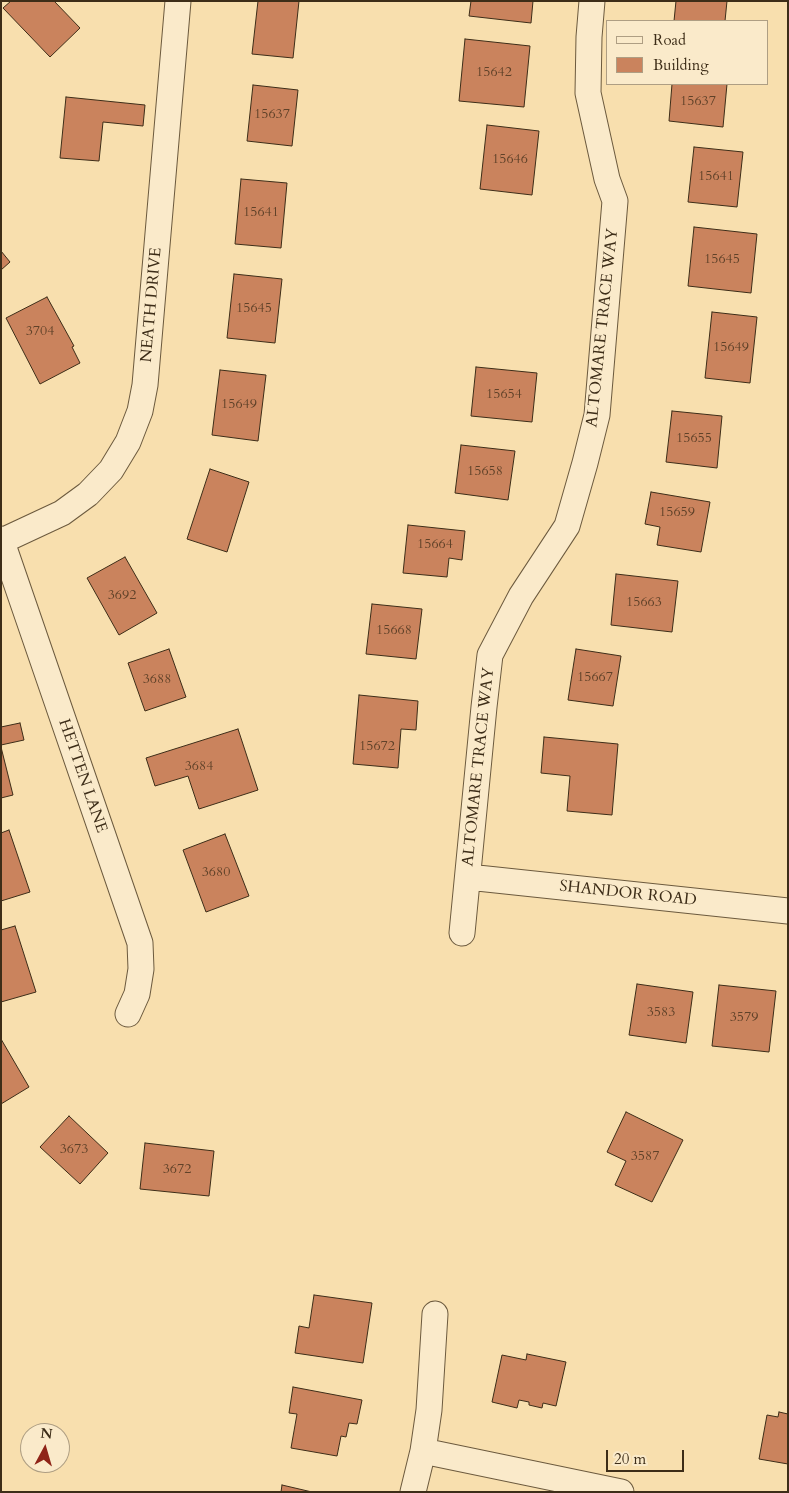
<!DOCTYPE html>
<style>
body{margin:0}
#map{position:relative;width:789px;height:1493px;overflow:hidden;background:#f8dfae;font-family:Cardo,serif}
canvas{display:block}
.frame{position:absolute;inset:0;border:2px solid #3d2d18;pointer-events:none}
.legend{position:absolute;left:606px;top:20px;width:162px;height:65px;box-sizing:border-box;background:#faeaca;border:1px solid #ae9e83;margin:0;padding:6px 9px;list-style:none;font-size:15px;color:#3d2d18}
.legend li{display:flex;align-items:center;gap:10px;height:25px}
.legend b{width:25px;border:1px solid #ae9e83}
.north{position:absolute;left:20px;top:1423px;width:50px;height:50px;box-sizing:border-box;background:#faeaca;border:1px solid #ae9e83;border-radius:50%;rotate:6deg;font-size:14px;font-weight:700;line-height:20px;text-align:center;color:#3d2d18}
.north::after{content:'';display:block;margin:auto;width:18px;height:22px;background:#8f2418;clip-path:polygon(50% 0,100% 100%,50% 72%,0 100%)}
.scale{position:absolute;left:606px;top:1450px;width:78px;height:22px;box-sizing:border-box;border:2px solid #3d2d18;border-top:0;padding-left:6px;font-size:15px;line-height:18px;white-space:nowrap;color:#3d2d18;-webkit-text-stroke:4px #faeaca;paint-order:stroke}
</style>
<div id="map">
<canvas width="789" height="1493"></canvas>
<div class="frame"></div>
<ul class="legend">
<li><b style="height:6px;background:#faeaca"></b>Road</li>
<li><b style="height:14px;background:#ca835d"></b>Building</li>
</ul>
<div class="north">N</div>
<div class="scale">20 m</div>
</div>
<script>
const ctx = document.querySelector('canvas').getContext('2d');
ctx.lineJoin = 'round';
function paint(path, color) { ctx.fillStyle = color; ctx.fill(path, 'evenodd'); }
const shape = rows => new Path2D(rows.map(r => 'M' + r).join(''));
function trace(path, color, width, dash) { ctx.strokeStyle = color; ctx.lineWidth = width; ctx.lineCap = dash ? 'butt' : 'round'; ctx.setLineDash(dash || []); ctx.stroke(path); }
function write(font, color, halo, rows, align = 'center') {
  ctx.font = font + ' Cardo,serif'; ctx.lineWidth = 4; ctx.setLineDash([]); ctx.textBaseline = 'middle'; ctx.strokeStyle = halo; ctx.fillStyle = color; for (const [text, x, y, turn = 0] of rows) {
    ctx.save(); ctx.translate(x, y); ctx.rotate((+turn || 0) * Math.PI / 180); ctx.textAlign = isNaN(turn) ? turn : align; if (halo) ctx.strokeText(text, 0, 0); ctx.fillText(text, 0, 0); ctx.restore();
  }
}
const building = shape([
 [11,1,54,1,80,28,50,57,3,8,11,1],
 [258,1,299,1,293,58,252,54,258,1],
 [471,1,533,1,531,23,469,16,471,1],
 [676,1,727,1,725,21,674,21,676,1],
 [465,39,530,46,524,107,459,101,465,39],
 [672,84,727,84,723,127,669,121,672,84],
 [253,85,298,90,292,146,247,141,253,85],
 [66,97,145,105,143,126,103,122,99,161,60,158,66,97],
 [487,125,539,131,532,195,480,189,487,125],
 [694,147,743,152,737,207,688,202,694,147],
 [241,179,287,183,281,248,235,244,241,179],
 [694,227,757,234,751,293,688,286,694,227],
 [1,251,10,262,1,270,1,251],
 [234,274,282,279,275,343,227,338,234,274],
 [47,297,74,346,72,347,80,363,40,384,6,318,47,297],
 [712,312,757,317,750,383,705,378,712,312],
 [476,367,537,373,532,422,471,416,476,367],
 [220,370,266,375,258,441,212,435,220,370],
 [672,411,722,416,717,468,666,462,672,411],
 [461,445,515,451,508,500,455,493,461,445],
 [210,469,249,482,227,552,187,539,210,469],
 [651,492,710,502,701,552,657,545,660,527,645,524,651,492],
 [408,525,465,531,462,560,449,558,447,577,403,573,408,525],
 [125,557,157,613,119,635,87,578,125,557],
 [616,574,678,581,672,632,611,625,616,574],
 [372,604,422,609,416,659,366,654,372,604],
 [169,649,186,697,145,711,128,663,169,649],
 [576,649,621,656,613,706,568,700,576,649],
 [359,695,418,701,416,730,401,729,398,768,353,764,359,695],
 [20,723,24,740,1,745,1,727,20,723],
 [238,729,258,790,199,809,188,776,155,786,146,758,238,729],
 [544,737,618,744,612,815,567,811,570,776,541,773,544,737],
 [1,747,13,795,1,798,1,747],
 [9,830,30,892,1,901,1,833,9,830],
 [225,834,249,896,206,912,183,850,225,834],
 [15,926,36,992,1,1002,1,930,15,926],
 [637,984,693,992,686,1043,629,1035,637,984],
 [719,985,776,991,769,1052,712,1046,719,985],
 [1,1039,29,1087,1,1104,1,1039],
 [626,1112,683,1140,652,1202,615,1185,626,1161,607,1152,626,1112],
 [69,1116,108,1153,80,1184,40,1147,69,1116],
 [145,1143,214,1151,209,1196,140,1189,145,1143],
 [314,1295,372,1303,363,1363,295,1353,299,1326,309,1328,314,1295],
 [527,1354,566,1362,556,1406,543,1403,542,1408,529,1405,529,1402,519,1400,517,1408,492,1402,502,1355,526,1360,527,1354],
 [293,1387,362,1400,357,1424,349,1423,346,1437,341,1436,337,1456,291,1448,297,1414,289,1413,293,1387],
 [779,1412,788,1414,788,1464,759,1459,767,1415,778,1417,779,1412],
 [282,1485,312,1492,281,1492,282,1485]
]);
paint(building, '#ca835d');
trace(building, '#3d2d18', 1);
const street = shape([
 [1,539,140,943,141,969,137,994,128,1014],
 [2,541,62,513,88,494,111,470,128,442,140,411,145,385,178,1],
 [468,877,788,911],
 [462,933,484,707,490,655,521,596,567,526,585,463,597,415,615,201,607,179,588,93,589,37,592,1],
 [423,1451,621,1492],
 [413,1492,423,1451,429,1410,435,1314]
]);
trace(street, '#6c5a3e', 27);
trace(street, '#faeaca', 25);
write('14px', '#604229', null, [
 ["15642",494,73],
 ["15637",698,102],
 ["15637",272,115],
 ["15646",510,160],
 ["15641",716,177],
 ["15641",261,213],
 ["15645",722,260],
 ["15645",254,309],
 ["3704",40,332],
 ["15649",731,348],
 ["15654",504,395],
 ["15649",239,405],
 ["15655",694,439],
 ["15658",485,472],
 ["15659",677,513],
 ["15664",435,545],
 ["3692",122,596],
 ["15663",644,603],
 ["15668",394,631],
 ["15667",595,678],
 ["3688",157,680],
 ["15672",377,747],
 ["3684",199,767],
 ["3680",216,873],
 ["3583",661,1013],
 ["3579",744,1018],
 ["3673",74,1150],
 ["3587",645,1157],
 ["3672",177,1170]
]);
write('16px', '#3d2d18', '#faeaca', [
 ["NEATH DRIVE",152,305,-85],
 ["ALTOMARE TRACE WAY",603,328,-84],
 ["ALTOMARE TRACE WAY",479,767,-84],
 ["HETTEN LANE",82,776,71],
 ["SHANDOR ROAD",628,894,6]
]);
</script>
